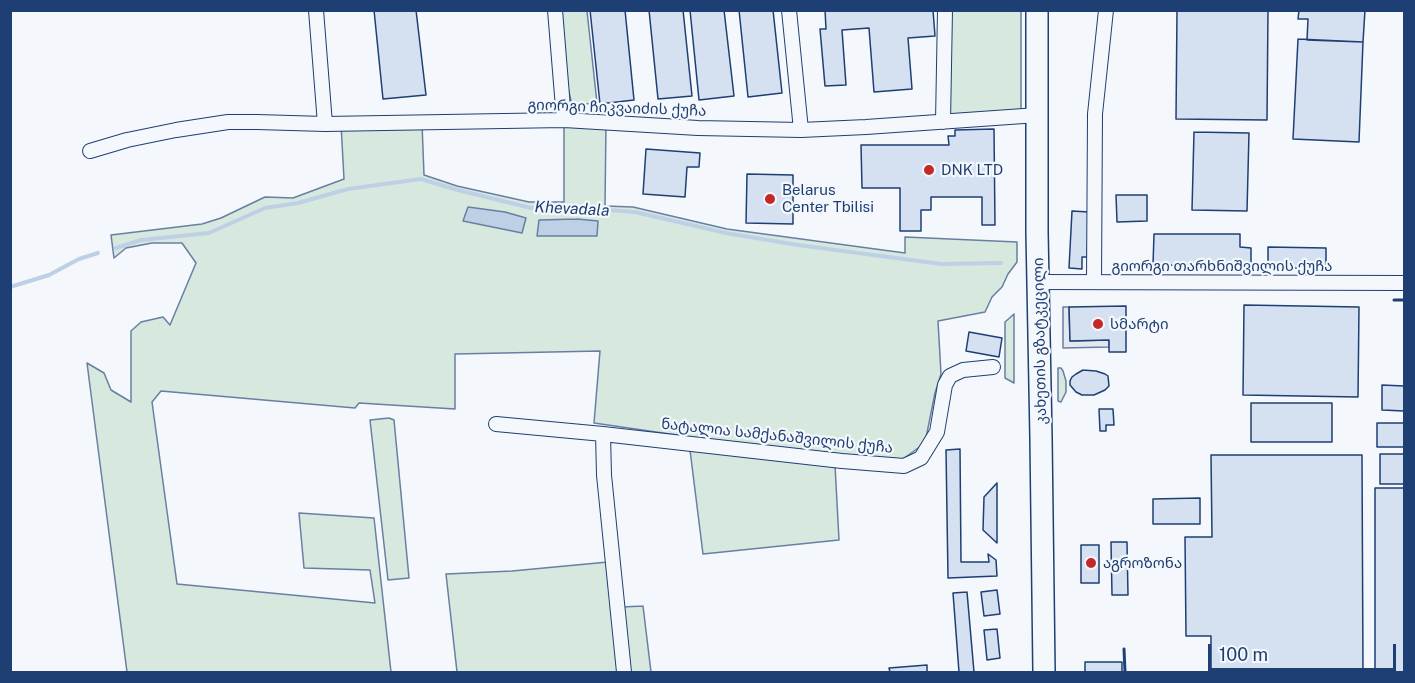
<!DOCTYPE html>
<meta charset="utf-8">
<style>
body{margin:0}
#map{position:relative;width:1415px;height:683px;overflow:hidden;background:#f4f7fb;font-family:"Public Sans",sans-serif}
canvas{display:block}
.frame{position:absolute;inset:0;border:12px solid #1d3f73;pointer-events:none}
.scale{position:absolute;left:1208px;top:644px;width:188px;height:27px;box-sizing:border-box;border:3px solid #1d3f73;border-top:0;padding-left:8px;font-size:18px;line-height:21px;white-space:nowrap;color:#1d3f73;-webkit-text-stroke:4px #f4f7fb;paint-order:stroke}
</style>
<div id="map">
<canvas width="1415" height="683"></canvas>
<div class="frame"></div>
<div class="scale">100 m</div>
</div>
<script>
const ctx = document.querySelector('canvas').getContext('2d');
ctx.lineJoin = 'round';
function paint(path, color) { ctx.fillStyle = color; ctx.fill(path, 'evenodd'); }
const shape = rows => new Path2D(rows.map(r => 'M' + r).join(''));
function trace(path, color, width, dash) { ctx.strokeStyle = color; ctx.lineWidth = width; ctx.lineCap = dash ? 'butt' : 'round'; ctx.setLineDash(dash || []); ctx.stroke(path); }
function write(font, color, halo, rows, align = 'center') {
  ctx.font = font + ' "Public Sans","Noto Sans Georgian",sans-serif'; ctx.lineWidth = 4.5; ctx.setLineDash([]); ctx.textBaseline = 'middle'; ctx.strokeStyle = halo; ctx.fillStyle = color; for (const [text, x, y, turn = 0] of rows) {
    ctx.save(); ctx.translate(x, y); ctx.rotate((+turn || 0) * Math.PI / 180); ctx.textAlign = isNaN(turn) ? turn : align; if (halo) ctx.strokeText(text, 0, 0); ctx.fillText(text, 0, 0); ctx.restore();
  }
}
const green = shape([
 [555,11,587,11,597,103,572,105,557,41,555,11],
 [945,11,1021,11,1021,116,943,122,945,11],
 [564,120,606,123,605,206,633,207,727,229,905,253,905,237,1017,242,1017,262,1008,274,1002,287,992,297,985,312,938,321,941,374,935,393,925,443,903,459,892,461,801,453,594,423,600,351,455,354,455,409,359,403,355,408,161,391,152,402,177,584,375,603,370,570,304,568,299,513,374,518,391,672,127,672,87,363,104,373,111,390,131,402,131,331,141,322,163,317,170,325,196,263,182,243,152,243,126,248,114,258,111,235,202,224,221,218,265,197,293,198,344,179,341,124,422,123,424,175,457,186,529,202,564,202,564,120],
 [1014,314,1014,383,1005,378,1005,322,1014,314],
 [1058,368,1061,368,1063,371,1066,381,1066,392,1061,402,1058,401,1058,368],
 [389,418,394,420,409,578,388,580,370,420,389,418],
 [690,450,835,465,839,540,703,554,690,450],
 [608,562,619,672,457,672,446,574,512,571,608,562],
 [643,606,651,672,629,672,622,607,643,606]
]);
paint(green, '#d7e8df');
trace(green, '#687fa3', 1.5);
const parking = shape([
 [1063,307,1069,307,1070,341,1109,340,1109,347,1063,348,1063,307]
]);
paint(parking, '#e3e8f0');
trace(parking, '#687fa3', 1.5);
const water = shape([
 [468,207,505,212,526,218,522,233,463,221,468,207],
 [577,219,598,221,597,236,537,236,539,220,577,219]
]);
paint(water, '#bed0e5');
trace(water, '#687fa3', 1.5);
trace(shape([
 [116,248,141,240,209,233,265,208,298,203,348,189,421,179,454,189,531,208,581,208,635,212,726,233,798,245,941,264,1001,263],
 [10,287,49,275,79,259,98,253]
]), '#bed0e5', 4);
const building = shape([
 [374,10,416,10,426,95,383,99,374,10],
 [590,10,625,10,634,100,600,104,590,10],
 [649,10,683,10,692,96,658,99,649,10],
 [690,10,724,10,734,96,699,100,690,10],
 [739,10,773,10,782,93,748,97,739,10],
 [825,10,933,10,935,36,908,38,912,89,874,92,869,28,842,30,846,85,825,86,820,29,826,29,825,10],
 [1177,10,1268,10,1267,120,1176,119,1177,10],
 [1299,10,1365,10,1363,42,1307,40,1308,19,1298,19,1299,10],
 [1298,39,1363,42,1359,142,1293,139,1298,39],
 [994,129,995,225,982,225,982,197,931,197,931,210,921,210,921,231,900,231,900,188,862,188,861,145,949,145,948,136,955,136,955,130,994,129],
 [1194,132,1249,133,1247,211,1192,210,1194,132],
 [646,149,700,153,699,167,687,167,685,197,643,194,646,149],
 [747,174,793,175,793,224,746,223,747,174],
 [1116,195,1147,195,1147,221,1117,222,1116,195],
 [1072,211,1089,212,1087,257,1082,257,1082,269,1069,268,1072,211],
 [1154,234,1240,234,1240,247,1251,248,1251,266,1153,265,1154,234],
 [1268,247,1326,248,1326,268,1268,268,1268,247],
 [1244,305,1359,307,1358,397,1243,395,1244,305],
 [1126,306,1126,352,1109,352,1109,340,1070,341,1069,307,1126,306],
 [969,332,1002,338,999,357,966,351,969,332],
 [1083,370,1096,371,1105,374,1108,376,1109,386,1105,390,1094,395,1082,395,1076,392,1070,385,1070,381,1072,377,1076,374,1083,370],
 [1382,385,1404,386,1404,411,1382,410,1382,385],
 [1251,403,1332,403,1332,442,1251,442,1251,403],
 [1099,409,1113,409,1114,425,1106,425,1106,431,1100,431,1099,409],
 [1377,423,1404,423,1404,447,1377,447,1377,423],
 [960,449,961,562,989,562,988,554,996,560,997,576,948,578,946,450,960,449],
 [1380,454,1404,454,1404,484,1380,484,1380,454],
 [1211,455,1362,455,1363,672,1211,672,1211,636,1186,636,1185,537,1212,537,1211,455],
 [997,483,997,543,983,530,984,497,997,483],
 [1375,488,1404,488,1404,672,1375,672,1375,488],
 [1200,498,1200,524,1153,524,1153,499,1200,498],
 [1111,542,1127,542,1128,595,1112,595,1111,542],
 [1081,545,1099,545,1099,583,1081,583,1081,545],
 [997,590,1000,614,984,616,981,592,997,590],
 [967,592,974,672,959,672,953,593,967,592],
 [997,629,1000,658,987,660,984,630,997,629],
 [1085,662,1122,662,1122,672,1085,672,1085,662],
 [927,665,927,672,890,672,889,668,927,665]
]);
paint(building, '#d5e0f0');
trace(building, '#1d3f73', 1.5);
const minor = shape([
 [316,10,325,124],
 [555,10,564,120],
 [789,10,801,130],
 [943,122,945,10],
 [90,151,127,140,176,130,228,122,257,122,325,124,564,120,698,128,801,130,866,127,1038,115],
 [1039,282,1404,283],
 [1094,282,1095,114,1106,10],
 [496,424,603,434,842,461,904,466,921,458,937,432,945,385,950,376,963,370,993,367],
 [603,434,604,475,624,672]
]);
const highway = shape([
 [1037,10,1037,232,1041,438,1044,672]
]);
trace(minor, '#1d3f73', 16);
trace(highway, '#1d3f73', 24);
trace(minor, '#f4f7fb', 14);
trace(highway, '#f4f7fb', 21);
trace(shape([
 [1394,300,1404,300],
 [1124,649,1125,672]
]), '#1d3f73', 3);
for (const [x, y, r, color] of [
 [929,170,6,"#c62828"],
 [770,199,6,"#c62828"],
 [1098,324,6,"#c62828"],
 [1091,563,6,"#c62828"]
]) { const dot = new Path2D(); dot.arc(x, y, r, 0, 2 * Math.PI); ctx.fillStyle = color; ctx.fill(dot); trace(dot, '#f4f7fb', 2); }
write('15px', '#1d3f73', '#f4f7fb', [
 ["გიორგი ჩიკვაიძის ქუჩა",617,108,2],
 ["გიორგი თარხნიშვილის ქუჩა",1222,266],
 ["კახეთის გზატკეცილი",1040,341,-91],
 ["ნატალია სამქანაშვილის ქუჩა",777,436,6]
]);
write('15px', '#1d3f73', '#f4f7fb', [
 ["DNK LTD",941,170],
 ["Belarus",782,190],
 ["Center Tbilisi",782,207],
 ["სმარტი",1110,324],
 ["აგროზონა",1103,563]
], 'left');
write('italic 16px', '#1d3f73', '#f4f7fb', [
 ["Khevadala",572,209,3]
]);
</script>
